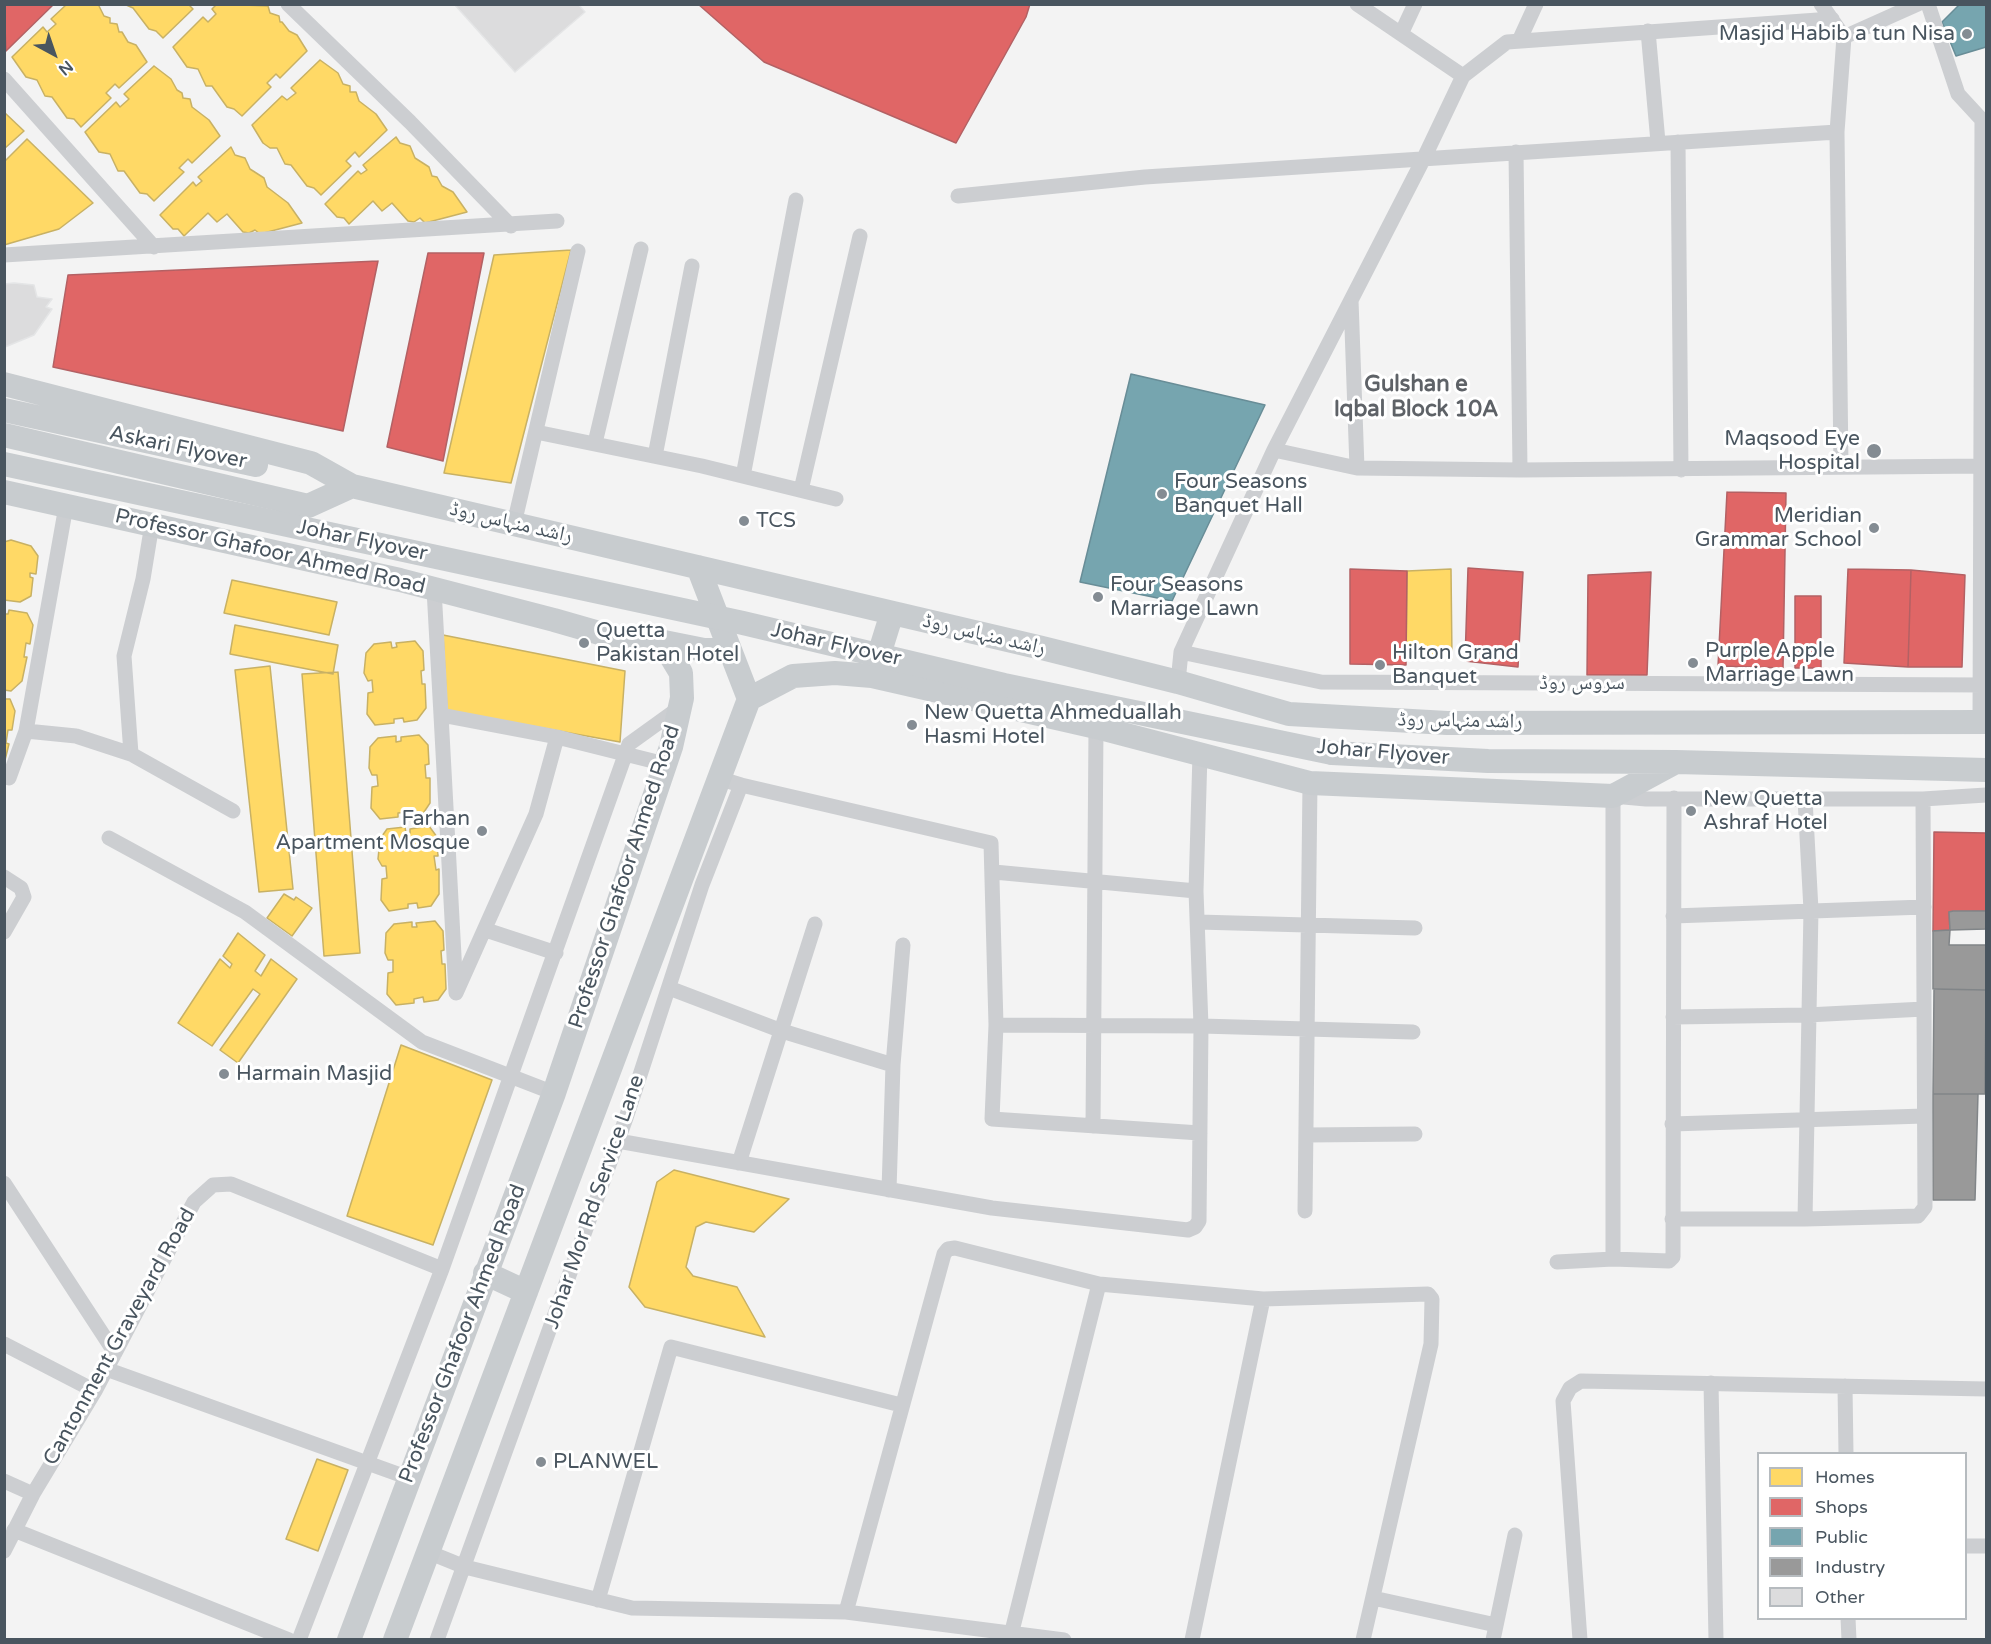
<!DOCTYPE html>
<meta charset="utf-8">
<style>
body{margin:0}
#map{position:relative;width:1991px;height:1644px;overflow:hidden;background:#f3f3f3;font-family:"Varela Round",sans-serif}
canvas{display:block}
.frame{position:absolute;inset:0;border:6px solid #49555f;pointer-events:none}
.legend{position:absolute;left:1757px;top:1452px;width:210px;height:168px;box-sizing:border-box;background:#fff;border:2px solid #b6bbbf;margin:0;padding:8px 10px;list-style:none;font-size:18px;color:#49555f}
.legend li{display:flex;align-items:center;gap:12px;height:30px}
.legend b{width:30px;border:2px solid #b6bbbf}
.north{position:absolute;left:24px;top:24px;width:60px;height:60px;-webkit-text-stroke:4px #fff;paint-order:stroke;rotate:140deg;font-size:16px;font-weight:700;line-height:24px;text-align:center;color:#49555f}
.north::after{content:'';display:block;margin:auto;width:21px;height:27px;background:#49555f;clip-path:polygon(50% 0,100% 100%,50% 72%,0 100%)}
</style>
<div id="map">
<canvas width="1991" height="1644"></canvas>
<div class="frame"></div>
<ul class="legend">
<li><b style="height:16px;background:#ffd966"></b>Homes</li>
<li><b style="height:16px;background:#e06666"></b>Shops</li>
<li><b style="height:16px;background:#76a5af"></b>Public</li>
<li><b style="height:16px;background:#999"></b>Industry</li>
<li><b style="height:16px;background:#dcdcdd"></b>Other</li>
</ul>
<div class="north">N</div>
</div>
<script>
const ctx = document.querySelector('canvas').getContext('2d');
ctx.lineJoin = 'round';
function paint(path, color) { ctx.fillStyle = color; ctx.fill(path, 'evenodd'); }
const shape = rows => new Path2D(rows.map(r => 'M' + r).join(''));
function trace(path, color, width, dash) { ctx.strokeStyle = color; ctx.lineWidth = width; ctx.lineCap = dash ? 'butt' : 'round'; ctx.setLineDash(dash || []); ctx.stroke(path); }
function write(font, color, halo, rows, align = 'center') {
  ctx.font = font + ' "Varela Round","Noto Naskh Arabic",sans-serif'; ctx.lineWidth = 6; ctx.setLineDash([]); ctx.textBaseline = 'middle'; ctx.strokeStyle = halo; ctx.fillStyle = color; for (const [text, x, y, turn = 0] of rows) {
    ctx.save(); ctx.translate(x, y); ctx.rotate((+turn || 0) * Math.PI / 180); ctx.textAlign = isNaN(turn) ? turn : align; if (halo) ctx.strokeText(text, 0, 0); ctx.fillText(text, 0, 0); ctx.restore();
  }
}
const homes = shape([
 [67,4,98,4,104,16,110,18,110,23,117,24,119,32,122,32,128,42,136,45,147,62,119,88,115,84,106,93,111,98,81,127,74,119,67,118,52,97,45,96,37,80,26,77,12,57,43,27,47,32,56,24,51,19,67,4],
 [124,4,188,4,193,9,163,38,156,31,149,29,133,8,124,4],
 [217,4,268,6,270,13,279,16,280,22,282,22,289,31,297,35,307,51,280,78,276,74,267,83,271,87,242,116,234,109,227,107,212,86,206,86,198,69,187,67,173,47,203,17,208,22,216,14,212,9,217,4],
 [320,60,338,73,343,84,350,86,350,92,356,92,359,101,376,114,387,130,359,157,355,152,346,161,351,166,321,195,314,188,307,186,291,165,285,164,277,148,270,148,263,143,252,125,282,96,287,100,296,93,291,88,320,60],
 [154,66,171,79,177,90,182,93,183,98,190,99,192,107,209,120,220,136,192,163,188,159,179,168,184,172,154,201,147,194,140,193,124,171,118,171,110,154,99,152,85,132,116,102,120,107,129,99,124,94,154,66],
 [4,112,24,131,4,149,4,112],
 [396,137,400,143,410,146,415,158,429,167,432,176,437,177,442,186,453,192,467,212,425,223,420,218,414,222,408,221,392,203,382,211,373,201,349,224,344,218,337,217,325,204,358,171,361,174,367,170,363,165,396,137],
 [27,139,93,203,59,229,4,245,4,162,27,139],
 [231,147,235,155,245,158,250,169,264,178,267,187,288,203,302,223,260,234,255,230,249,233,243,232,227,214,217,222,208,213,184,236,178,229,173,229,160,215,193,182,196,186,202,181,198,177,231,147],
 [571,250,511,483,444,473,494,255,571,250],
 [11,540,31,546,38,556,36,574,30,573,30,577,33,578,31,596,20,602,4,600,4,542,11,540],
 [1451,569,1452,659,1406,655,1407,571,1451,569],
 [232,580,337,602,329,635,224,613,232,580],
 [9,610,27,613,33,625,30,644,26,643,24,657,27,657,22,681,11,691,4,690,4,614,8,614,9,610],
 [235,625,338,645,333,674,230,654,235,625],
 [443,635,625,671,620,742,447,711,443,635],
 [415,641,423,651,424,670,421,671,422,684,425,684,426,708,417,720,404,722,403,718,394,719,394,723,375,725,367,714,368,693,373,692,372,680,368,681,364,673,366,653,374,644,391,642,392,648,397,647,396,643,415,641],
 [270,666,293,889,259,892,235,670,270,666],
 [338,672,360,953,324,956,302,674,338,672],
 [4,699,10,699,15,711,12,730,8,730,6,743,9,744,4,764,4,699],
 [419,735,428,745,429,764,425,765,426,778,430,778,430,803,422,815,408,816,408,812,398,813,398,817,380,819,371,808,372,787,378,786,377,775,372,775,369,768,370,747,378,738,396,736,396,742,401,741,401,737,419,735],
 [429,826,437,837,438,856,434,856,436,870,439,869,439,894,431,906,418,908,417,903,408,904,408,908,389,911,381,900,382,879,387,878,386,866,382,866,378,859,380,839,387,829,405,827,406,833,410,833,410,829,429,826],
 [284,894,294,900,296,897,312,908,292,936,267,918,284,894],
 [435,921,443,931,444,950,441,951,442,964,445,964,446,989,438,1000,424,1002,423,997,414,999,414,1003,396,1005,387,994,388,973,393,972,393,960,388,960,385,953,386,933,394,924,412,922,412,927,417,927,416,923,435,921],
 [238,933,265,955,255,971,261,976,271,959,297,979,238,1063,220,1050,260,994,253,989,212,1046,178,1023,220,959,230,968,232,964,223,956,238,933],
 [401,1045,492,1080,433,1245,347,1216,401,1045],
 [674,1170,789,1199,754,1232,706,1222,696,1227,686,1267,693,1276,737,1287,765,1337,645,1307,629,1287,657,1182,674,1170],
 [317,1459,348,1470,318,1551,286,1539,317,1459]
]);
paint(homes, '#ffd966');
trace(homes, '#c8b164', 1.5);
const shops = shape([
 [4,4,54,4,6,51,4,4],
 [698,4,1030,4,1026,17,956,143,764,62,698,4],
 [428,253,484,253,443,461,387,447,428,253],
 [378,261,343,431,53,367,68,275,378,261],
 [1727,492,1786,493,1783,668,1718,666,1727,492],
 [1468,568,1523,572,1518,667,1465,661,1468,568],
 [1350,569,1407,571,1406,665,1350,664,1350,569],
 [1848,569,1911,570,1908,667,1844,663,1848,569],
 [1911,570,1965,575,1962,667,1908,667,1911,570],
 [1651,572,1647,675,1587,675,1588,575,1651,572],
 [1795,596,1821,596,1821,668,1795,668,1795,596],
 [1934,832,1986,833,1986,911,1949,912,1950,930,1933,931,1934,832]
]);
paint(shops, '#e06666');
trace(shops, '#b36164', 1.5);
const public = shape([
 [1960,4,1986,4,1986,47,1956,56,1942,22,1960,4],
 [1131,374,1265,405,1172,601,1080,582,1131,374]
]);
paint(public, '#76a5af');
trace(public, '#688d97', 1.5);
const industry = shape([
 [1953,911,1986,911,1986,929,1950,930,1949,912,1953,911],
 [1950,930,1949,945,1986,945,1986,990,1933,989,1933,931,1950,930],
 [1934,989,1986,990,1985,1094,1933,1094,1934,989],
 [1933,1094,1978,1094,1975,1200,1933,1200,1933,1094]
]);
paint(industry, '#999');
trace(industry, '#818588', 1.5);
const building = shape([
 [454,4,578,4,585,12,515,72,454,4],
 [14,283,34,285,37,297,52,299,46,307,52,309,34,335,5,347,4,284,14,283]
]);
paint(building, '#dcdcdd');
trace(building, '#e4e5e6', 1.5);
trace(shape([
 [288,4,410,122,511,226],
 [1357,4,1463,76],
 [1821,4,1844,37,1837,132,1841,467],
 [1928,4,1958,94,1982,120,1980,722],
 [1648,31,1658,142],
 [1401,34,1415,4],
 [1844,37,1918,4],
 [1519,41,1536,4],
 [4,79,154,247],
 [1678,142,1681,470],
 [1516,152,1520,470],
 [958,196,1145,177,1837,132],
 [4,255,557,221],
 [1351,300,1357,468],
 [536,432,702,466,836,499],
 [595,443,641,249],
 [1274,450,1357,468,1520,470,1986,466],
 [655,456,692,266],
 [743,476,796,200],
 [801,490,860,236],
 [66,506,26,731,76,736,131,754,124,656,143,579,152,524],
 [514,524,578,251],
 [434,589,441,715,456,993,536,814,557,737,441,715],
 [1181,652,1321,682,1986,685],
 [1178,682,1181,652,1274,450,1424,158,1463,76,1507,42,1832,19],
 [557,737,665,764],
 [131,754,233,811],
 [9,778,26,731],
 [741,785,991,843,996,1025,992,1119,1200,1133],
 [1805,799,1811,910,1805,1219,1918,1216,1925,1207,1923,799],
 [109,838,245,912,422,1042,554,1093],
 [994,872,1196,891],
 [4,877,21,888,24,897,4,932],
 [1673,916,1924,907],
 [1198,922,1415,928],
 [486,930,556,953],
 [669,988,782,1031,893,1065],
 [1673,1017,1807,1015,1924,1009],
 [996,1025,1201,1026,1413,1032],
 [1672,1124,1924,1116],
 [1093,1126,1096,727],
 [1307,1135,1415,1134],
 [618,1141,992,1208,1188,1230,1195,1227,1199,1221,1201,1026,1196,891,1200,754],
 [739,1163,815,924],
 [4,1183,115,1353],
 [889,1190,893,1065,903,945],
 [1305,1211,1310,783],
 [1672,1219,1805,1219],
 [1613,1259,1613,796,1646,799,1923,799,1986,795],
 [1557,1262,1613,1259,1669,1261,1673,1257,1674,798],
 [4,1344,95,1391],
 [106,1369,409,1478],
 [1711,1383,1716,1640],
 [1845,1386,1846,1454],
 [4,1481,33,1494],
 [14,1530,289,1640],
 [1966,1546,1986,1546],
 [4,1551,33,1494,95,1391,194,1202,213,1185,231,1184,442,1269],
 [428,1552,465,1567,632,1608,846,1612,1064,1640],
 [1373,1598,1496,1625],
 [598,1600,671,1347,901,1405],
 [846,1612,944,1254,948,1249,955,1248,1099,1284,1263,1299,1428,1294,1432,1299,1431,1344,1363,1640],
 [1848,1618,1849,1640],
 [1012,1631,1099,1284],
 [299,1640,442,1269,629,744,679,708],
 [437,1640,626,1118,702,885,741,785,718,778],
 [1192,1640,1263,1299],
 [1493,1640,1515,1535],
 [1580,1640,1563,1401,1570,1388,1581,1381,1986,1389]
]), '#ccced1', 15);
trace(shape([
 [4,384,311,463,352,486,1042,648,1178,682,1289,714,1447,723,1986,722],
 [4,410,256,465],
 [4,435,308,506,352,486],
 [4,492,400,580,554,620,669,653,681,673,682,698,671,747,554,1093,349,1640],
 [654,640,704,650,714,650,728,645],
 [873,674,892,613],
 [749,699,793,676,835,673,872,676,1096,727,1310,783,1613,796,1676,762],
 [1332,753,1488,761,1676,762,1986,770],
 [485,1273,526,1292],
 [395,1640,749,699,698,567]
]), '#c8cccf', 24);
trace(shape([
 [4,464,743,623,1004,685,1332,753]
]), '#c8cccf', 24);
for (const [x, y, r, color] of [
 [1967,34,6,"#848c93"],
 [1874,451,8,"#848c93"],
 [1162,494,6,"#848c93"],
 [744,521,6,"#848c93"],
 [1874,528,6,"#848c93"],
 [1098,597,6,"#848c93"],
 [584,643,6,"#848c93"],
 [1693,663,6,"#848c93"],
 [1380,665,6,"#848c93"],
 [912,725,6,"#848c93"],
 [1691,811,6,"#848c93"],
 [482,831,6,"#848c93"],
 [224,1074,6,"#848c93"],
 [541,1462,6,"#848c93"]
]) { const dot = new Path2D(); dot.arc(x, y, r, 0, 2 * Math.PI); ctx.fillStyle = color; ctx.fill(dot); trace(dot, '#fff', 2); }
write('21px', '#49555f', '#fff', [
 ["Masjid Habib a tun Nisa",1955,34,"right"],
 ["Maqsood Eye",1860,439,"right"],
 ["Hospital",1860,463,"right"],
 ["Four Seasons",1174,482],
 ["Banquet Hall",1174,506],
 ["Meridian",1862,516,"right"],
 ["Grammar School",1862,540,"right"],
 ["TCS",756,521],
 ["Four Seasons",1110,585],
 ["Marriage Lawn",1110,609],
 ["Quetta",596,631],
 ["Pakistan Hotel",596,655],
 ["Purple Apple",1705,651],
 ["Marriage Lawn",1705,675],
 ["Hilton Grand",1392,653],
 ["Banquet",1392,677],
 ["New Quetta Ahmeduallah",924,713],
 ["Hasmi Hotel",924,737],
 ["New Quetta",1703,799],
 ["Ashraf Hotel",1703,823],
 ["Farhan",470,819,"right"],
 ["Apartment Mosque",470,843,"right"],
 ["Harmain Masjid",236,1074],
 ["PLANWEL",553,1462]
], 'left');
write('21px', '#49555f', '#fff', [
 ["Askari Flyover",178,448,12],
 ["راشد منہاس روڈ",511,523,13],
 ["Johar Flyover",362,541,12],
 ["Professor Ghafoor Ahmed Road",270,552,13],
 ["راشد منہاس روڈ",984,635,13],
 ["Johar Flyover",836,645,13],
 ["سروس روڈ",1582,683],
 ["راشد منہاس روڈ",1460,721,1],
 ["Johar Flyover",1383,753,5],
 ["Professor Ghafoor Ahmed Road",625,877,-72],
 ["Johar Mor Rd Service Lane",595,1202,-71],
 ["Professor Ghafoor Ahmed Road",463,1334,-69],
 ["Cantonment Graveyard Road",120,1337,-61]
]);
write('bold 22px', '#5e6267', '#fff', [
 ["Gulshan e",1416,385],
 ["Iqbal Block 10A",1416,410]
]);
</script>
